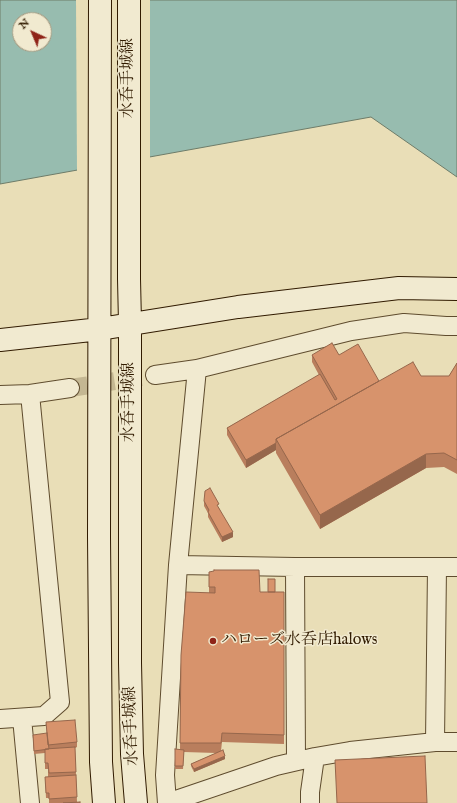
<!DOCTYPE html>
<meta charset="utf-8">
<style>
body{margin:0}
#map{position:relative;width:457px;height:803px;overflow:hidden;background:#e9deb7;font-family:"IM FELL English",serif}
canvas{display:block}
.north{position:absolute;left:12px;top:12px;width:40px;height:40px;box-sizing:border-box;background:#f1ead0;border:1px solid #a4977d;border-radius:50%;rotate:316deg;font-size:11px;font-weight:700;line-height:16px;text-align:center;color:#311b00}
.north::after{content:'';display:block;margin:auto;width:14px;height:18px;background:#8f2418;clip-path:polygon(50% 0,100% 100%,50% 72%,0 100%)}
</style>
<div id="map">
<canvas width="457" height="803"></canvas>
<div class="north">N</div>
</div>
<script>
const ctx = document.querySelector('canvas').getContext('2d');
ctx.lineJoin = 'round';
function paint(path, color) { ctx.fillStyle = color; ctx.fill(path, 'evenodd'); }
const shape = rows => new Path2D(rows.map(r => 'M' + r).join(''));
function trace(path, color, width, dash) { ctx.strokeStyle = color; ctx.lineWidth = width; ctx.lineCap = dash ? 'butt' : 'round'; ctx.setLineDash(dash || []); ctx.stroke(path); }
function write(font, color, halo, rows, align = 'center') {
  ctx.font = font + ' "IM FELL English","Noto Serif JP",serif'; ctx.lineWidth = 3; ctx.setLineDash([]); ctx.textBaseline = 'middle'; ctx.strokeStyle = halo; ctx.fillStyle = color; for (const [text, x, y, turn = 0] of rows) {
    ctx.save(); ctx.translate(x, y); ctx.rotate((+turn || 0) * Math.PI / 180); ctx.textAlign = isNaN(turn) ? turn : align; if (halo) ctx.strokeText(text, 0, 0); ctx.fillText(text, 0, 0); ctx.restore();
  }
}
const water = shape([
 [0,0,457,0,457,177,371,117,0,184,0,0],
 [20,20,44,20,44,44,20,44,20,20]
]);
paint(water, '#97bcaf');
trace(water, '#6e7c69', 1);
paint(shape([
 [76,0,150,0,150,159,77,172]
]), '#e9deb7');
trace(shape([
 [70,388,155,375]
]), '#c4b792', 18, [18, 9]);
const street = shape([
 [457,326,446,326,404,323,351,331,197,369,178,565,165,775,167,803,276,766,315,757,350,751,435,742,457,742],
 [155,375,197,369],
 [0,395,30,394,70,388],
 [178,565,295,567,457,567],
 [295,567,296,761],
 [22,718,30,803],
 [0,719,44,716,60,702,30,394],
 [435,742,437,567],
 [310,803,310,792,315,757]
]);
const secondary = shape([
 [100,0,99,537,101,762,104,803],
 [129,0,129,279,130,323,130,663,132,754,136,803],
 [0,340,100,329,238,307,399,288,457,289]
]);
trace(street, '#5f4c2e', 20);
trace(secondary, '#311b00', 24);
trace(street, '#f1ead0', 18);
trace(secondary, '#f1ead0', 22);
paint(shape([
 [312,355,339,355,379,381,421,376,449,376,457,363,457,474,444,467,426,468,320,529,276,453,276,450,246,468,227,435,227,428,319,375,312,362],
 [204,501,219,508,233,537,222,542,208,517,208,513,204,506],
 [209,572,260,592,284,592,284,744,222,742,221,751,225,759,194,772,191,766,191,764,216,753,184,752,183,769,175,769,175,749,180,750,181,655,209,593],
 [46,722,77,742,77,747,75,748,77,802,80,803,49,803,49,798,46,798,45,777,48,777,48,769,45,769,45,753,34,754,33,738,47,734]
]), '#b97e5d');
paint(shape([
 [276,443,276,450,246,468,246,460],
 [426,454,426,468,320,529,320,515],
 [233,532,233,537,222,542,222,537],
 [225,756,225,759,194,772,194,769]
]), '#96674c');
const building = shape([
 [332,343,339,355,358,344,379,381,276,439,276,443,246,460,227,428,320,374,335,400,337,399,312,355,332,343],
 [413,362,421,376,449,376,457,363,457,460,444,453,426,454,320,515,276,439,413,362],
 [210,488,219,504,217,505,233,532,222,537,208,512,209,510,204,501,205,491,210,488],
 [214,570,259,570,260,592,284,592,284,735,222,733,221,743,180,743,181,655,186,592,215,593,215,587,209,587,209,572,214,571,214,570],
 [268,579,275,579,275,592,268,592,268,579],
 [75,720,77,742,48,745,46,722,75,720],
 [47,733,49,749,34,751,33,735,47,733],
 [75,747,76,772,49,773,48,763,45,763,45,749,75,747],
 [175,749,184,750,183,766,175,766,175,749],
 [223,750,225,756,194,769,191,764,223,750],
 [425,756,427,803,337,803,335,760,425,756],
 [76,775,77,797,49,799,49,793,46,793,45,777,76,775],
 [80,802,80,803,63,803,80,802]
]);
paint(building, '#d7936c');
trace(building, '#96674c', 1);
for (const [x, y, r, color] of [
 [213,641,4,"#8f2418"]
]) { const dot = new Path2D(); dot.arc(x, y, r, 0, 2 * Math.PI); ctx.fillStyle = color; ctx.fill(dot); trace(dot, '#f1ead0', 1.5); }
write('16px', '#311b00', '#f1ead0', [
 ["水呑手城線",129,78,-90],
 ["水呑手城線",130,402,-90],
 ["水呑手城線",132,726,-92]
]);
write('16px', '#311b00', '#f1ead0', [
 ["ハローズ水呑店halows",221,641]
], 'left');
</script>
